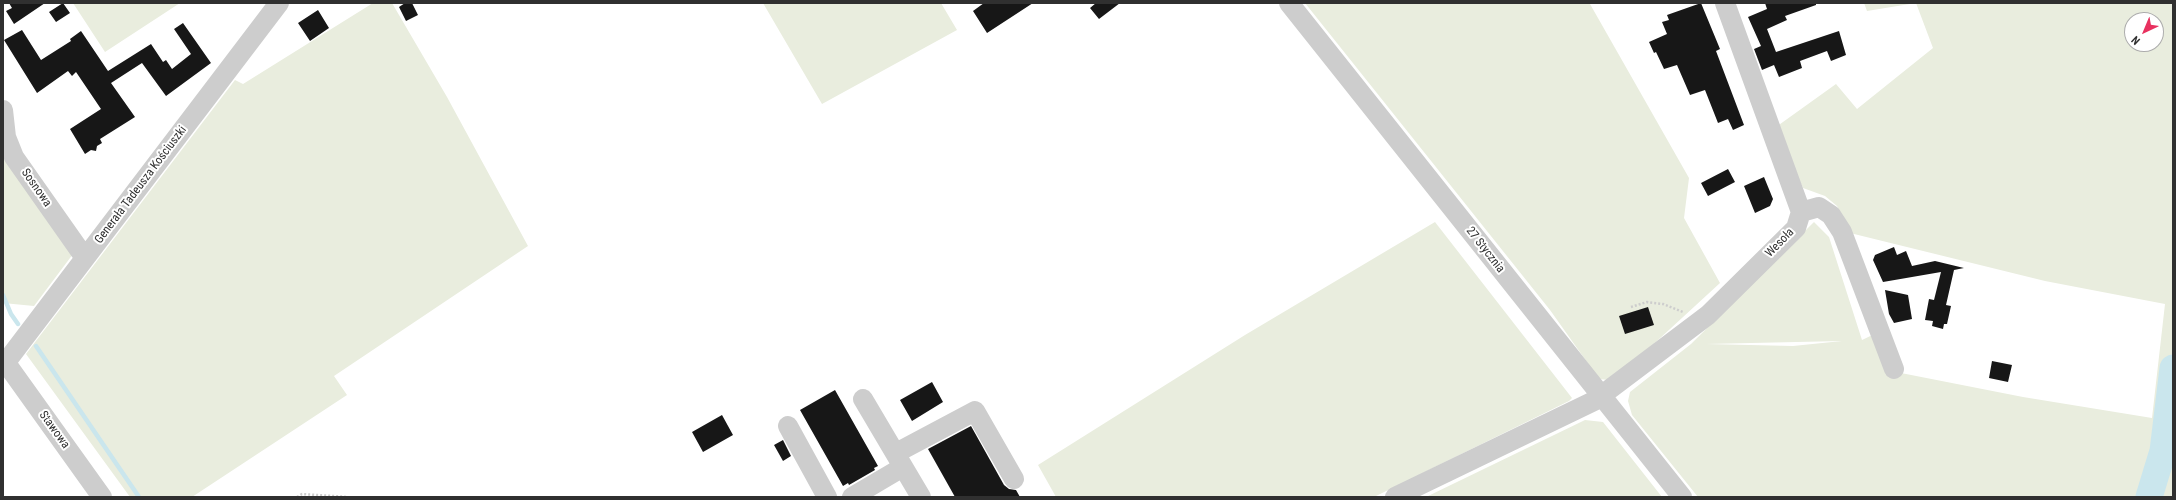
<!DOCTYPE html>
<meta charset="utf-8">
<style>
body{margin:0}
#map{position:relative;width:2176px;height:500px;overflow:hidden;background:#fff;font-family:"Roboto Condensed",sans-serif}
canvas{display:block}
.frame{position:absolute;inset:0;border:4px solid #303030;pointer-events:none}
.north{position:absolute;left:2124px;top:12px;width:40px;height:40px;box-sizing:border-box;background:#fff;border:1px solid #acacac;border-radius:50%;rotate:224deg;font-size:11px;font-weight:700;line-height:16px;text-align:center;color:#303030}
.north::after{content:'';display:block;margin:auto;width:14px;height:18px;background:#e8315f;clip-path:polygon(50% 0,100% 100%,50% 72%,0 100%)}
</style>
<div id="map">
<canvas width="2176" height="500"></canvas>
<div class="frame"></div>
<div class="north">N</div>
</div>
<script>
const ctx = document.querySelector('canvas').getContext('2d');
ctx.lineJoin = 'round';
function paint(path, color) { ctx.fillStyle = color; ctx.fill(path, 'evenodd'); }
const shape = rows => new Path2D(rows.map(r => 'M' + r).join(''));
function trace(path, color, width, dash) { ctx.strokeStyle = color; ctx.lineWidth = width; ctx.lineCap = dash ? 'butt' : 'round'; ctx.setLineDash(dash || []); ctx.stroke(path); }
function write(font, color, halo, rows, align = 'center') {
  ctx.font = font + ' "Roboto Condensed",sans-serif'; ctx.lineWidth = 4; ctx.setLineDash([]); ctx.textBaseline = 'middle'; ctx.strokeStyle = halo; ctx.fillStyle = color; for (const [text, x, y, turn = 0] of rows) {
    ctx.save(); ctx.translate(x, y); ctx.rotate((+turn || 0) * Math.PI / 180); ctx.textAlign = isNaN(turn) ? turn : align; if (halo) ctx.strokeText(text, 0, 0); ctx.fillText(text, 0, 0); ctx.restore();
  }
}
paint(shape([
 [73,3,180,3,105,52],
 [373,3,392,3,447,97,528,246,334,376,347,395,192,497,130,497,26,354,235,80,243,84],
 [763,3,941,3,957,30,822,104],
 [1305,3,1591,3,1590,4,1689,178,1684,218,1720,283,1620,375,1609,380,1599,379,1550,310],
 [1864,3,2173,3,2173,497,1698,497,1632,415,1628,401,1630,392,1691,344,1814,222,1829,237,1862,340,1885,329,1901,373,2023,397,2152,418,2165,304,2045,281,1850,233,1837,206,1825,196,1803,188,1776,127,1836,84,1857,109,1933,48,1916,3,1867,11],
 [2132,20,2156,20,2156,44,2132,44],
 [1842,341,1793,346,1706,344],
 [3,153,73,254,34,306,3,303],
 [1435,222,1572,398,1569,401,1374,497,1056,497,1038,465,1245,335],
 [1585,420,1603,422,1662,497,1426,497]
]), '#e9edde');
trace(shape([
 [3,295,11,314,18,324],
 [36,346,139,497]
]), '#cae6ed', 4.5);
trace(shape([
 [2149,497,2163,451,2173,368]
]), '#cae6ed', 27);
paint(shape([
 [9,3,45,3,14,24,6,11,12,8],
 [63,3,70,13,56,22,49,12],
 [405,3,412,3,418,15,406,21,399,7],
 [984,3,1033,3,987,33,973,11],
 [1096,3,1120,3,1099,19,1090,8],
 [1701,3,1720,49,1716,51,1744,125,1733,130,1728,119,1718,123,1705,90,1690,95,1677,65,1664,69,1656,52,1654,53,1649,42,1667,34,1662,22,1669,20,1667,15],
 [1765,3,1816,3,1816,5,1785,16,1787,20,1767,29,1776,52,1839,31,1846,55,1831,61,1827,51,1800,61,1802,68,1779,77,1774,65,1762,70,1754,49,1761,46,1748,17,1767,9],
 [318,10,329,28,310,41,298,23],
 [183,23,211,63,166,96,142,63,111,83,135,117,100,139,102,143,97,146,96,151,91,150,85,154,70,129,101,109,76,72,72,76,68,71,37,93,4,40,22,30,41,60,71,41,70,39,81,31,108,71,151,44,163,62,166,60,172,69,191,54,174,29],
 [1728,169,1735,182,1708,196,1701,183],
 [1764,177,1773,199,1770,206,1755,213,1744,186],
 [1894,247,1897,255,1906,251,1912,266,1935,261,1964,268,1954,270,1946,305,1951,306,1947,324,1944,324,1943,329,1932,326,1933,321,1925,320,1929,299,1934,300,1941,272,1883,282,1873,260,1875,255],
 [1885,290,1908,295,1912,319,1894,323,1889,314],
 [1648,307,1654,325,1625,334,1619,316],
 [1992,361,2012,365,2008,382,1989,378],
 [932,382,943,402,912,421,900,400],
 [835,390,878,466,874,468,875,470,849,485,848,483,843,486,800,410],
 [722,415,733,435,703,452,692,432],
 [971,426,1004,485,1009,489,1016,490,1020,497,955,497,928,449],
 [783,440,791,456,783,461,774,445]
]), '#171717');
trace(shape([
 [1631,307,1647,302,1663,304,1683,312],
 [297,497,302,494,348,497]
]), '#cdcdcd', 2.5, [2, 2]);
trace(shape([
 [1289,3,1682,497],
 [3,110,6,137,14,157,85,258],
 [1801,212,1819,207,1831,215,1842,232,1894,369],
 [6,363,102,497],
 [3,366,279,3],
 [863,399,921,497],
 [788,426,827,497],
 [896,453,975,411,1014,479],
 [852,497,903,467],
 [1395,497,1594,401,1708,315,1796,228,1801,212,1725,3]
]), '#cdcdcd', 20);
write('12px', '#303030', '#fff', [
 ["Generała Tadeusza Kościuszki",141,185,-53],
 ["Sosnowa",36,188,55],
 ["Wesoła",1780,243,-46],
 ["27 Stycznia",1485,250,52],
 ["Stawowa",54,430,54]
]);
</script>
